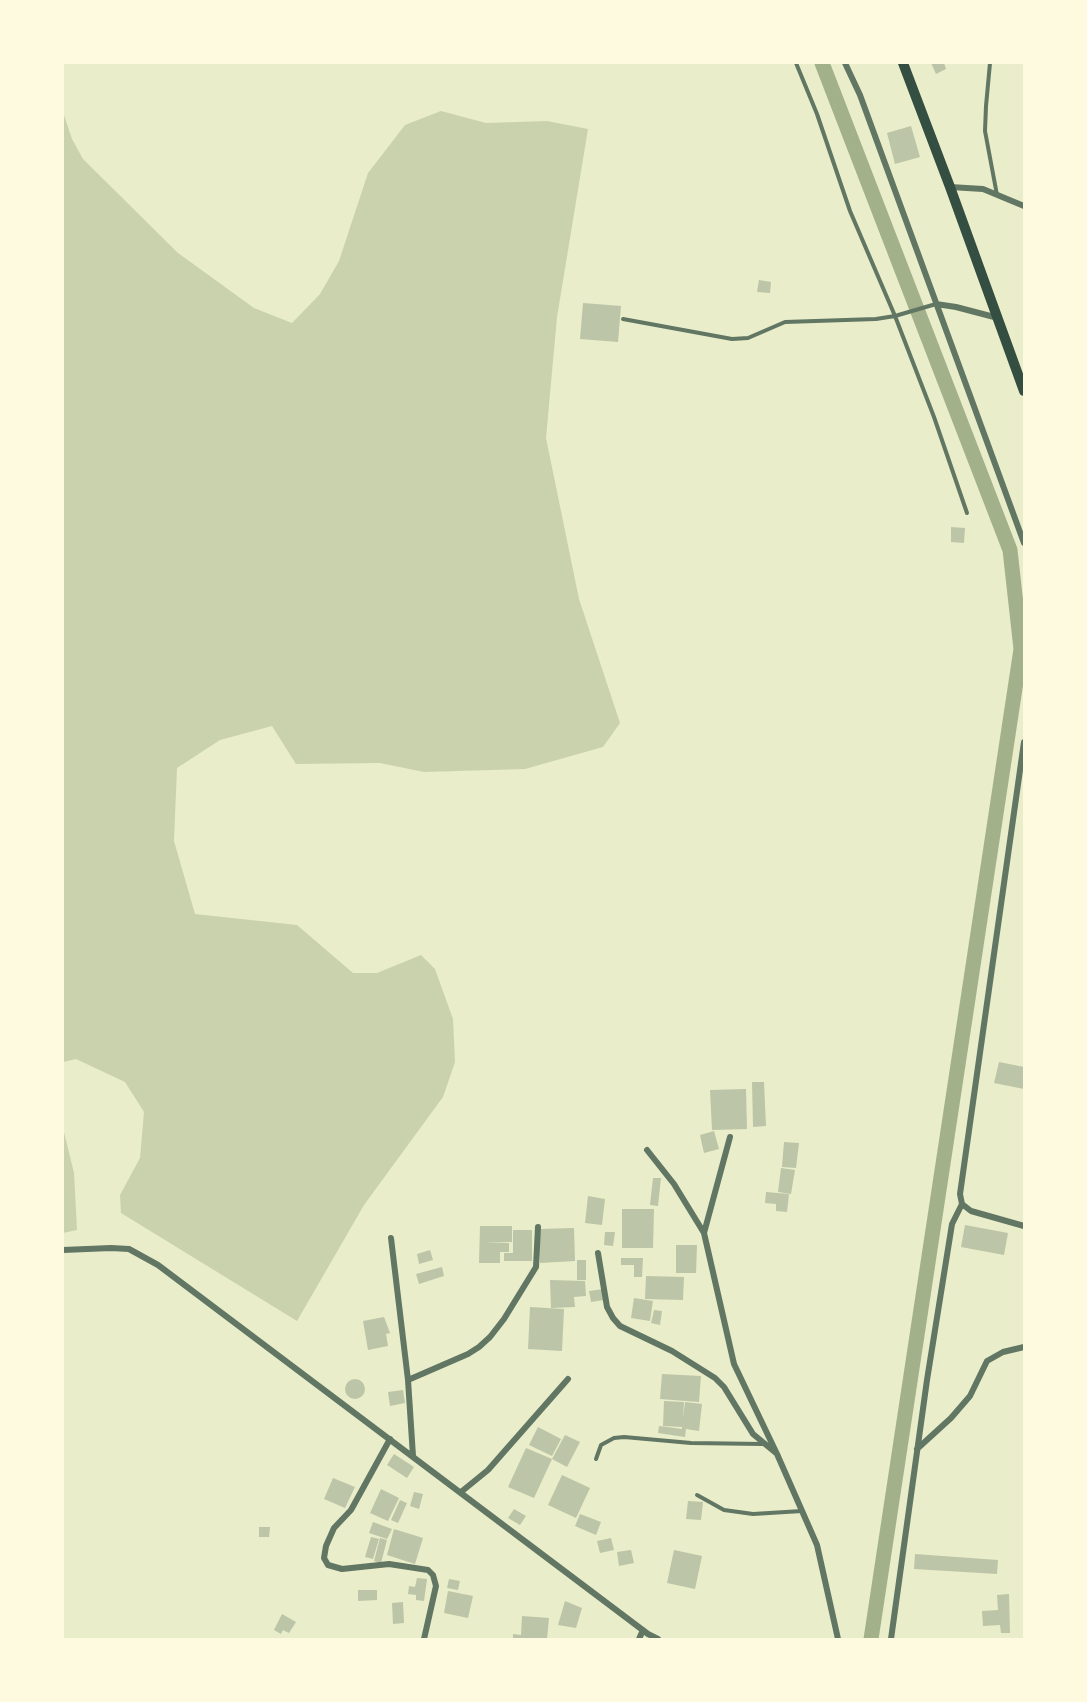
<!DOCTYPE html>
<style>
body{margin:0}
#map{position:relative;width:1087px;height:1702px;overflow:hidden;background:#e9edc9;font-family:"Archivo Narrow",sans-serif}
canvas{display:block}
.frame{position:absolute;inset:0;border:64px solid #fefae0;pointer-events:none}
</style>
<div id="map">
<canvas width="1087" height="1702"></canvas>
<div class="frame"></div>
</div>
<script>
const ctx = document.querySelector('canvas').getContext('2d');
ctx.lineJoin = 'round';
function paint(path, color) { ctx.fillStyle = color; ctx.fill(path, 'evenodd'); }
const shape = rows => new Path2D(rows.map(r => 'M' + r).join(''));
function trace(path, color, width, dash) { ctx.strokeStyle = color; ctx.lineWidth = width; ctx.lineCap = dash ? 'butt' : 'round'; ctx.setLineDash(dash || []); ctx.stroke(path); }
paint(shape([
 [441,111,486,123,547,121,588,129,557,317,546,438,579,599,620,723,603,747,525,769,424,772,380,763,296,764,272,726,220,740,177,768,174,841,195,914,297,925,353,973,377,973,421,955,435,969,453,1019,455,1062,443,1097,364,1205,297,1321,121,1213,120,1195,140,1158,144,1112,125,1082,76,1059,63,1062,63,112,72,139,83,159,178,253,254,308,292,323,320,294,339,261,368,173,405,125],
 [63,1128,74,1173,77,1230,63,1233]
]), '#cad2ad');
trace(shape([
 [822,63,1010,550,1021,649,871,1639]
]), '#a3b18a', 15);
paint(shape([
 [931,63,944,63,946,69,936,74],
 [911,126,920,157,895,164,887,133],
 [759,280,771,282,770,293,757,292],
 [583,303,621,306,618,342,580,339],
 [951,527,965,528,964,543,951,542],
 [999,1062,1024,1067,1024,1089,994,1083],
 [752,1082,764,1082,766,1126,753,1127],
 [746,1089,747,1129,712,1130,710,1090],
 [714,1131,719,1149,704,1153,700,1135],
 [784,1142,799,1143,796,1168,782,1167],
 [781,1168,795,1170,791,1194,778,1192],
 [653,1178,661,1178,658,1206,650,1205],
 [766,1192,789,1194,787,1212,776,1211,776,1204,765,1203],
 [588,1196,605,1199,602,1225,585,1223],
 [622,1209,654,1209,653,1248,622,1248],
 [965,1225,1008,1233,1004,1255,961,1247],
 [480,1226,512,1226,512,1242,484,1242,509,1243,509,1252,500,1252,500,1263,479,1263],
 [574,1228,575,1261,540,1263,539,1229],
 [513,1230,532,1230,532,1261,504,1261,504,1253,513,1253],
 [605,1232,615,1232,613,1246,604,1245],
 [676,1245,697,1245,696,1273,676,1273],
 [430,1250,433,1260,419,1264,417,1254],
 [621,1258,643,1258,642,1277,634,1277,634,1265,621,1265],
 [577,1260,586,1260,586,1280,577,1280],
 [442,1267,444,1276,419,1284,416,1274],
 [646,1276,684,1277,683,1300,645,1299],
 [550,1280,585,1281,586,1296,574,1297,575,1307,551,1308],
 [603,1289,604,1300,591,1302,589,1291],
 [634,1298,653,1301,650,1321,631,1318],
 [530,1307,564,1309,562,1351,528,1349],
 [654,1310,662,1311,660,1325,651,1323],
 [384,1317,390,1333,386,1334,388,1346,368,1350,363,1321],
 [662,1374,701,1376,699,1402,660,1399],
 '345 1389a10 10 0 1 1 20 0a10 10 0 1 1-20 0Z',
 [403,1390,405,1403,390,1406,388,1392],
 [664,1401,684,1402,683,1418,685,1402,702,1404,699,1431,686,1429,685,1437,658,1433,659,1426,682,1429,682,1427,663,1426],
 [538,1427,561,1439,552,1456,529,1445],
 [565,1435,580,1442,567,1467,552,1459],
 [526,1448,552,1459,534,1498,508,1487],
 [394,1454,414,1467,407,1478,387,1465],
 [562,1475,590,1488,576,1518,548,1505],
 [333,1478,355,1487,345,1508,324,1499],
 [381,1489,399,1498,388,1521,370,1513],
 [414,1492,423,1494,419,1509,410,1506],
 [400,1500,407,1503,398,1523,391,1520],
 [688,1501,703,1502,701,1520,686,1519],
 [514,1509,526,1516,520,1525,508,1518],
 [580,1514,601,1522,596,1535,575,1526],
 [373,1522,392,1529,387,1539,369,1533],
 [259,1527,270,1527,269,1537,259,1537],
 [394,1529,423,1538,415,1564,387,1555],
 [371,1537,379,1539,373,1559,365,1557],
 [380,1538,387,1540,381,1563,374,1561],
 [611,1538,614,1550,600,1553,597,1541],
 [631,1550,634,1563,619,1566,617,1552],
 [674,1550,702,1556,695,1589,667,1583],
 [915,1554,998,1560,997,1574,914,1569],
 [417,1578,427,1579,424,1601,416,1600,416,1595,408,1594,409,1586,415,1587],
 [449,1579,460,1581,458,1590,447,1588],
 [358,1590,377,1590,377,1600,358,1601],
 [448,1591,473,1596,468,1618,444,1613],
 [1009,1594,1010,1633,1001,1633,1000,1625,983,1626,982,1611,998,1610,997,1595],
 [565,1601,582,1608,576,1628,558,1625],
 [403,1602,404,1623,393,1624,392,1603],
 [282,1614,296,1622,289,1633,283,1630,281,1634,274,1630],
 [522,1616,549,1618,547,1639,513,1639,513,1634,521,1635]
]), '#bcc5a7');
trace(shape([
 [796,63,817,114,850,211,895,316,934,417,967,513],
 [990,63,986,106,985,131,997,195],
 [623,319,732,339,748,338,785,322,876,319,895,316,936,304],
 [596,1459,601,1445,614,1438,624,1437,691,1443,763,1444],
 [697,1495,724,1510,753,1514,802,1511]
]), '#617663', 4);
trace(shape([
 [845,63,860,95,1024,543],
 [950,187,983,189,1024,206],
 [936,304,956,307,998,318],
 [1024,742,960,1194,962,1204,971,1211,1024,1226],
 [647,1150,674,1184,704,1233,734,1364,777,1454,817,1545,838,1639],
 [704,1233,730,1137],
 [391,1238,408,1380],
 [63,1250,111,1248,129,1249,158,1265,648,1634,658,1639],
 [598,1253,607,1307,613,1318,620,1326,672,1351,715,1378,724,1387,753,1434,776,1453],
 [390,1439,351,1510,334,1528,326,1546,324,1558,328,1565,342,1569,389,1564,428,1570,433,1575,436,1586,424,1639],
 [917,1449,951,1418,970,1396,987,1361,1003,1352,1024,1347],
 [413,1456,408,1380,468,1354,479,1347,490,1337,504,1319,536,1267,538,1227],
 [461,1492,488,1470,568,1379],
 [639,1639,643,1630],
 [891,1639,927,1380,952,1224,962,1204]
]), '#617663', 6);
trace(shape([
 [903,63,950,187,1024,391]
]), '#344e41', 10);
</script>
